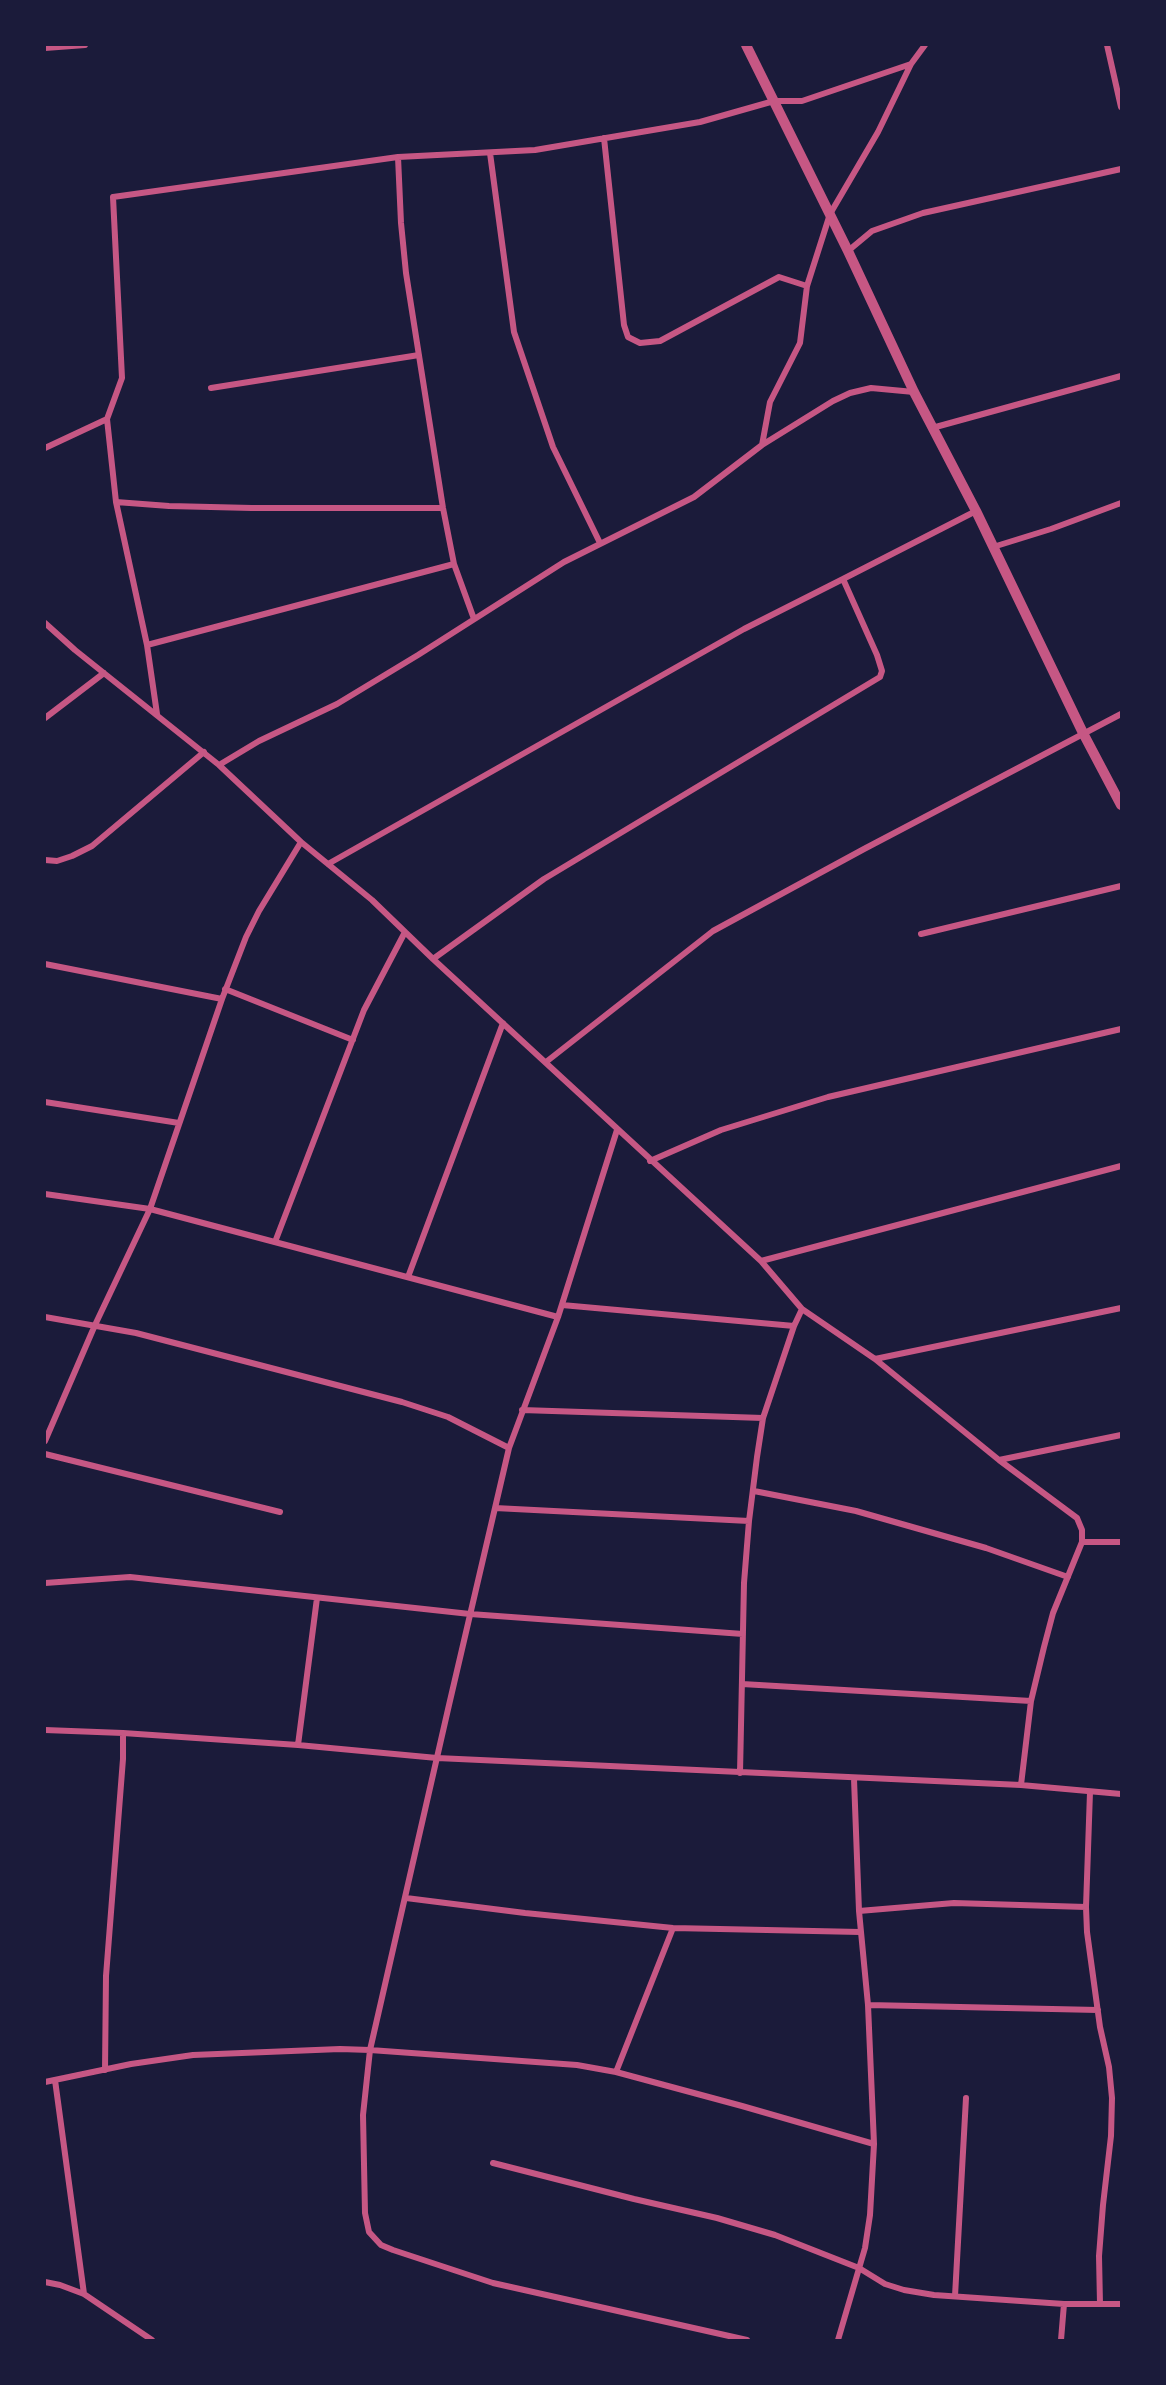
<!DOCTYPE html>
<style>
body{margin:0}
#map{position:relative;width:1166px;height:2385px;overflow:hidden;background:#1b1b3a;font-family:Roboto,sans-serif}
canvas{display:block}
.frame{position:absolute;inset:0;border:46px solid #1b1b3a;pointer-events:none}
</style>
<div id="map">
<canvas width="1166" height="2385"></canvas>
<div class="frame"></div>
</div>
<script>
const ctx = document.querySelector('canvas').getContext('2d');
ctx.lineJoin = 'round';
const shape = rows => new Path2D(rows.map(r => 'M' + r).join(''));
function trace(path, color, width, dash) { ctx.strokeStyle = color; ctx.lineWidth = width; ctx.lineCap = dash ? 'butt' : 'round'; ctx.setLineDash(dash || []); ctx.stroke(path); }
trace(shape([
 [1107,45,1121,107],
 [45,48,85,45],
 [604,138,624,325,628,337,640,343,660,341,779,277,807,286],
 [490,153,514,332,553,447,600,543],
 [398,157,401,223,406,273,443,508,454,564,474,619],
 [848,251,872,231,923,213,1121,169],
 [211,388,419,355],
 [107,419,116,502,147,645,157,714],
 [932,428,1121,376],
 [762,445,833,401,850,393,871,388,914,392],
 [45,448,107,419,122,378,113,197,398,157,535,150,700,122,774,101,802,101,911,64],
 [116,502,169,506,252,508,443,508],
 [993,547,1051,529,1121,503],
 [45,623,75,650,219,765,301,842,372,900,433,959,761,1261,802,1309,875,1359,999,1460,1077,1518,1082,1530,1082,1542,1053,1613,1044,1647,1031,1701,1021,1785],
 [147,645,454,564],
 [45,718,104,673],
 [219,765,259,741,337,704,418,655,564,562,694,497,762,445,770,402,800,343,807,286,830,214,878,132,911,64,925,45],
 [45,860,57,861,72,856,92,846,204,752],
 [328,864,744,629,843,579],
 [921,934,1121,886],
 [433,959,544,879,880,677,882,671,877,655,843,579,976,511],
 [45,964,222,999],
 [225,989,353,1040],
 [546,1062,713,931,864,849,1121,714],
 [45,1102,179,1123],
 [617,1130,558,1317,509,1448,449,1705,370,2050,363,2115,365,2213,369,2232,381,2245,393,2250,493,2283,747,2340],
 [650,1161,721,1130,828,1097,1121,1029],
 [45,1194,150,1209,558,1317],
 [275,1242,364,1010,405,932],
 [761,1261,1121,1166],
 [408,1277,503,1023],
 [562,1305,794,1326],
 [45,1317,136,1333,402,1402,448,1417,509,1448],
 [875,1359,1121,1308],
 [522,1410,763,1418],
 [45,1441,95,1325,150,1209,222,999,246,937,259,911,301,842],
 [45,1454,280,1512],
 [999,1460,1121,1435],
 [754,1491,856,1511,986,1548,1068,1577],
 [495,1508,749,1521],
 [1082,1542,1121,1542],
 [45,1583,130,1577,470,1614,743,1634],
 [742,1684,1031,1701],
 [45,1730,123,1733,298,1745,437,1758,1021,1785,1121,1794],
 [298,1745,317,1598],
 [740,1773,744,1583,749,1521,757,1457,763,1418,794,1326,802,1309],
 [1090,1792,1086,1907,1087,1932,1100,2027,1109,2067,1112,2098,1111,2136,1103,2205,1099,2256,1100,2304],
 [406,1898,525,1913,673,1928,860,1932],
 [859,1911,954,1903,1086,1907],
 [868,2005,1098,2010],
 [105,2070,106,1976,123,1759,123,1733],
 [616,2072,673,1928],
 [55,2080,84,2294],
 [45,2082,131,2064,193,2055,340,2049,370,2050,577,2065,616,2072,742,2106,874,2144],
 [493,2163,634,2199,717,2218,775,2235,859,2268,885,2284,904,2290,934,2295,1064,2304,1121,2304],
 [45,2282,60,2285,84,2294,152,2340],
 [955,2296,966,2098],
 [838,2340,865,2248,870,2215,874,2144,868,2005,859,1911,854,1779],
 [1061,2340,1064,2304]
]), '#c65784', 6);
trace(shape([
 [746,45,848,251,914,392,976,511,1083,733,1121,805]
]), '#c65784', 10);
</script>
